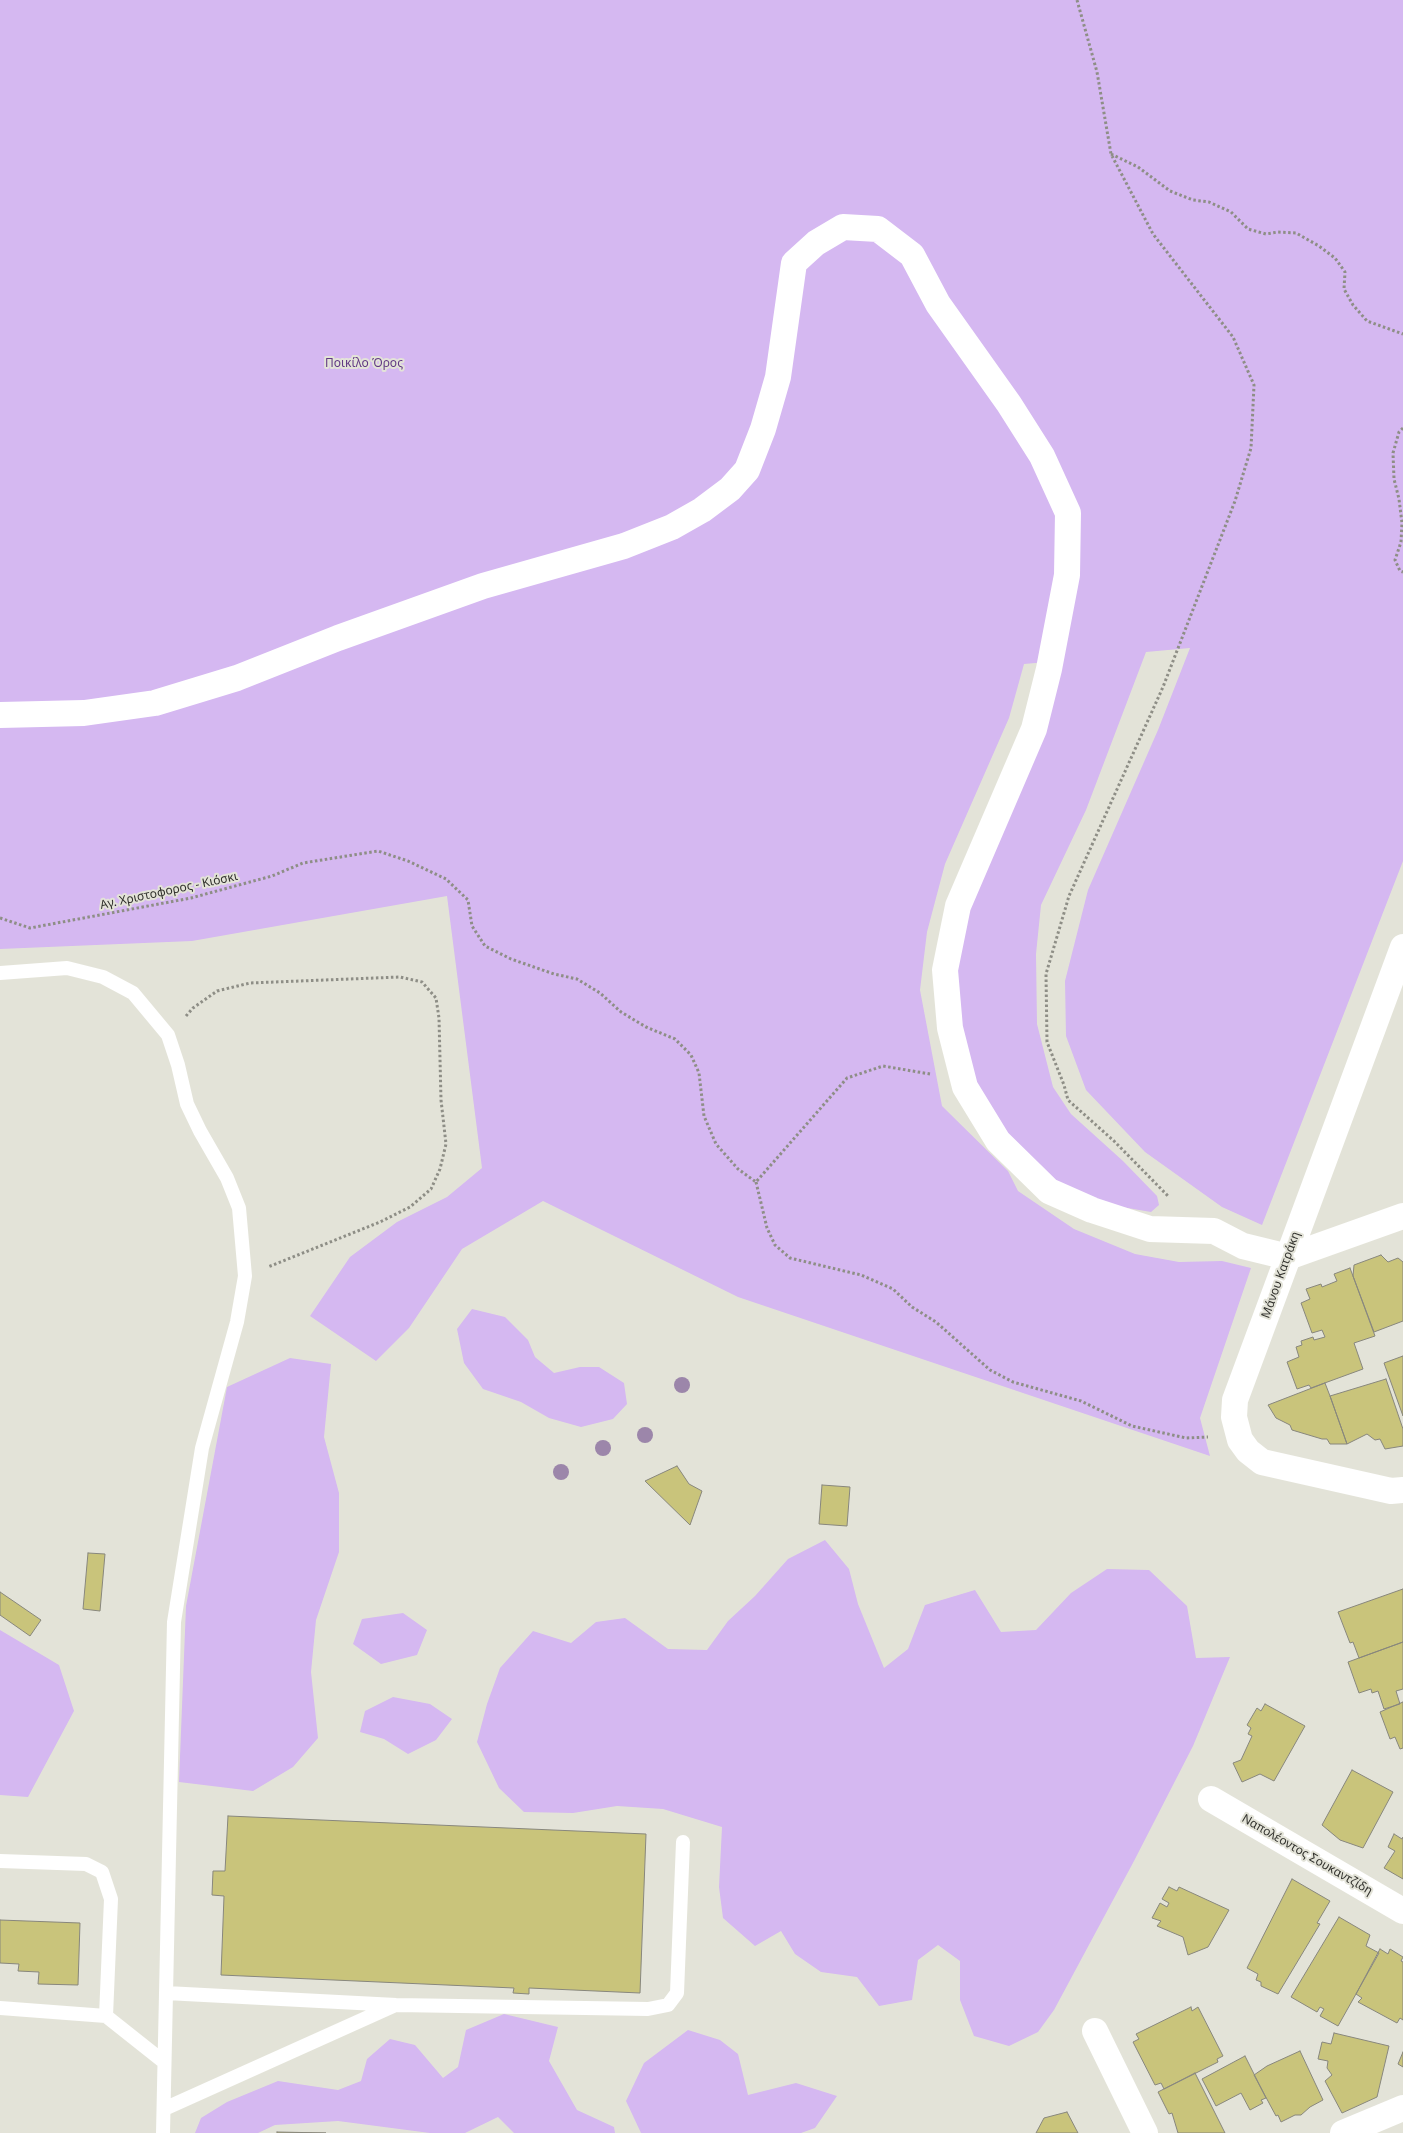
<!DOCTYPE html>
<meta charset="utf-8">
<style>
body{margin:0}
canvas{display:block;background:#e3e3d8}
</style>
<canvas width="1403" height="2133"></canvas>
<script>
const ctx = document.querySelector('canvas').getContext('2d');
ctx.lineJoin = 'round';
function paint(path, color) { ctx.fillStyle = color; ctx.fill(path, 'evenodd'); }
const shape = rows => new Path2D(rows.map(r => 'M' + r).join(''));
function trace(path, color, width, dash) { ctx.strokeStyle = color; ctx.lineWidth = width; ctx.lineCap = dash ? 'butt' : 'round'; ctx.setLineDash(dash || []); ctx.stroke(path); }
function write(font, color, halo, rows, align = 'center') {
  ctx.font = font + ' "Noto Sans",sans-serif'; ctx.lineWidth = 4; ctx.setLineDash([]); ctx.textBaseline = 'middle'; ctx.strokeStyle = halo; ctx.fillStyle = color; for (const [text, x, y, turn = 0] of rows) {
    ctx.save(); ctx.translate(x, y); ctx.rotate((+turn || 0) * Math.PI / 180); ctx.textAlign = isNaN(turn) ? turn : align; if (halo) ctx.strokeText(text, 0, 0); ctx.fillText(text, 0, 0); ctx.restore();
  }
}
paint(shape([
 [0,0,1403,0,1403,861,1262,1225,1222,1207,1145,1152,1086,1090,1066,1036,1065,981,1088,890,1158,730,1190,648,1146,652,1086,810,1041,905,1036,954,1037,1024,1053,1087,1071,1114,1123,1161,1157,1196,1159,1205,1151,1212,1110,1205,1052,1180,1002,1135,973,1082,959,1032,954,965,966,911,1058,661,1024,664,1009,718,945,864,927,932,920,990,942,1106,1008,1171,1018,1191,1074,1229,1135,1254,1179,1262,1222,1261,1251,1268,1200,1418,1210,1456,738,1297,543,1201,462,1249,409,1328,376,1361,310,1316,350,1257,397,1222,447,1197,482,1168,447,896,192,941,0,949],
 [472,1309,505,1317,528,1340,535,1357,554,1373,580,1367,599,1367,624,1383,627,1404,613,1419,581,1427,549,1418,521,1402,483,1389,464,1363,457,1329],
 [290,1358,331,1364,324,1437,339,1493,339,1552,316,1620,311,1672,318,1738,293,1767,253,1791,179,1782,186,1606,227,1387],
 [825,1540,849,1569,858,1604,884,1668,908,1649,925,1605,975,1590,1001,1632,1036,1630,1071,1593,1107,1569,1149,1570,1187,1606,1196,1658,1230,1657,1193,1746,1134,1861,1054,2010,1038,2032,1009,2046,974,2036,960,2000,960,1961,938,1945,918,1960,912,2000,879,2006,857,1977,821,1972,795,1954,781,1931,755,1946,723,1918,719,1887,722,1827,663,1809,617,1806,573,1813,524,1812,499,1788,477,1742,487,1704,500,1668,533,1631,571,1643,596,1622,625,1618,668,1649,707,1650,728,1621,755,1596,788,1559],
 [403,1613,427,1630,417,1655,381,1664,353,1644,362,1619],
 [0,1630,59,1665,74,1711,28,1797,0,1795],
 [393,1697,430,1704,452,1719,436,1740,408,1754,384,1739,360,1732,365,1711],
 [504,2014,558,2027,549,2061,577,2110,614,2127,615,2133,514,2133,498,2117,465,2133,430,2133,338,2121,275,2125,258,2133,195,2133,201,2118,227,2102,278,2081,338,2090,361,2081,367,2059,390,2039,415,2045,443,2078,458,2067,466,2030],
 [688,2030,720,2040,738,2054,748,2095,796,2083,837,2096,815,2128,801,2133,641,2133,626,2101,644,2063]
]), '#d5b8f1');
const building = shape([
 [1381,1255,1388,1262,1398,1258,1403,1262,1403,1321,1374,1332,1353,1276,1354,1265,1381,1255],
 [1350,1268,1375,1336,1354,1343,1363,1369,1311,1388,1309,1385,1297,1389,1287,1362,1299,1357,1296,1347,1302,1345,1301,1341,1313,1337,1314,1340,1325,1337,1322,1330,1312,1333,1301,1303,1310,1299,1306,1289,1321,1284,1322,1287,1337,1281,1334,1274,1350,1268],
 [1403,1356,1403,1416,1384,1363,1403,1356],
 [1386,1379,1403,1429,1403,1446,1385,1449,1380,1439,1375,1440,1367,1434,1347,1444,1330,1396,1386,1379],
 [1325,1383,1330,1396,1347,1444,1330,1444,1327,1439,1322,1439,1292,1430,1290,1425,1276,1418,1268,1405,1325,1383],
 [677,1466,689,1484,702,1491,690,1525,645,1481,677,1466],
 [822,1485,850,1487,847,1526,819,1524,822,1485],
 [88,1553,105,1554,100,1611,83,1609,88,1553],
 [1403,1589,1403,1642,1359,1658,1353,1642,1350,1643,1338,1612,1403,1589],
 [0,1592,41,1620,30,1636,0,1615,0,1592],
 [1403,1642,1403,1689,1396,1691,1400,1704,1384,1709,1378,1691,1372,1693,1371,1689,1359,1693,1348,1662,1403,1642],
 [1403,1702,1403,1748,1400,1749,1395,1737,1390,1739,1380,1712,1403,1702],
 [1265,1704,1305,1726,1274,1781,1260,1774,1242,1782,1233,1763,1241,1760,1252,1736,1248,1734,1251,1728,1247,1725,1257,1708,1261,1711,1265,1704],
 [1352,1770,1393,1792,1363,1848,1340,1840,1322,1825,1352,1770],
 [228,1816,646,1834,640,1993,529,1988,529,1994,513,1993,514,1988,221,1975,224,1896,212,1895,213,1871,225,1871,228,1816],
 [1394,1834,1402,1839,1403,1837,1403,1879,1384,1868,1395,1851,1388,1847,1394,1834],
 [1292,1879,1330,1901,1317,1923,1320,1924,1278,1994,1261,1986,1261,1982,1256,1980,1258,1974,1247,1968,1292,1879],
 [1169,1887,1177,1891,1179,1887,1229,1910,1208,1947,1188,1955,1183,1937,1157,1926,1161,1921,1152,1918,1160,1903,1167,1907,1169,1903,1162,1899,1169,1887],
 [1339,1917,1370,1935,1366,1946,1379,1953,1338,2026,1320,2016,1324,2009,1320,2007,1317,2012,1291,1997,1339,1917],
 [0,1920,80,1923,78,1985,38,1984,39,1972,18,1971,19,1964,0,1963,0,1920],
 [1380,1949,1388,1954,1390,1949,1403,1957,1401,1961,1403,1962,1403,2020,1400,2018,1397,2023,1358,2002,1362,1998,1356,1994,1380,1949],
 [1191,2007,1192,2011,1198,2007,1223,2056,1217,2059,1218,2062,1164,2089,1161,2083,1155,2085,1133,2042,1139,2039,1136,2034,1191,2007],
 [1334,2033,1389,2046,1377,2097,1342,2113,1325,2081,1332,2075,1327,2068,1328,2061,1318,2059,1322,2042,1331,2044,1334,2033],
 [1300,2051,1323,2100,1310,2107,1301,2115,1295,2115,1281,2122,1278,2115,1276,2116,1254,2075,1267,2066,1300,2051],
 [1403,2052,1403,2067,1398,2064,1403,2052],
 [1245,2056,1266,2098,1261,2100,1263,2103,1250,2110,1241,2093,1216,2106,1202,2079,1245,2056],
 [1195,2073,1225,2133,1178,2133,1172,2113,1169,2114,1158,2092,1195,2073],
 [1067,2112,1078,2133,1036,2133,1044,2118,1067,2112],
 [277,2132,326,2133,277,2133,277,2132]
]);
paint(building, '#c9c47b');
trace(building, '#88877d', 1);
trace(shape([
 [1077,0,1097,72,1111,154,1153,234,1233,337,1254,385,1251,448,1235,501,1163,687,1069,896,1046,974,1047,1042,1064,1085,1068,1100,1114,1141,1169,1197],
 [1111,154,1138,167,1170,191,1193,200,1209,202,1231,212,1248,229,1266,234,1278,232,1296,233,1319,246,1335,258,1345,272,1344,289,1353,305,1367,321,1403,334],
 [1403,428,1399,432,1393,453,1394,479,1399,499,1402,523,1401,542,1395,560,1400,571,1403,572],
 [0,918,30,928,191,898,272,876,303,863,378,851,408,861,446,879,468,900,472,926,485,946,511,959,554,974,577,979,600,993,621,1012,646,1027,675,1039,691,1055,699,1073,704,1116,716,1144,738,1169,756,1182,847,1078,883,1066,930,1074],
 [186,1016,193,1008,217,991,250,983,400,977,422,982,436,998,439,1018,441,1100,446,1144,440,1169,431,1189,410,1207,380,1222,268,1267],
 [756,1182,767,1228,775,1245,790,1258,861,1275,893,1289,912,1307,936,1322,990,1370,1013,1382,1081,1401,1132,1426,1186,1438,1208,1437]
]), '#8e8e86', 3, [2.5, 2.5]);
trace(shape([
 [0,973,67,968,103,977,133,993,168,1035,178,1065,187,1104,200,1131,227,1178,239,1208,245,1276,237,1322,202,1448,174,1622,163,2133],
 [0,1861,86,1864,102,1872,111,1899,106,2016],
 [166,1993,396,2005,648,2009,668,2005,677,1993,683,1842],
 [0,2008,106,2016,164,2062],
 [164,2109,393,2006]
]), '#fff', 14);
trace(shape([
 [0,715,84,713,155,703,237,678,338,638,483,586,624,546,672,527,702,510,730,489,747,470,763,429,778,377,794,263,816,243,843,227,878,229,912,255,938,304,1009,404,1042,456,1068,513,1067,575,1049,669,1034,729,958,906,945,970,950,1028,965,1087,998,1141,1049,1191,1092,1210,1150,1229,1214,1231,1243,1246,1288,1257,1403,1216],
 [1403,947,1235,1400,1234,1417,1240,1440,1248,1451,1262,1462,1391,1491,1403,1490],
 [1211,1799,1403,1911],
 [1095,2031,1145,2133],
 [1343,2133,1403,2108]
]), '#fff', 26);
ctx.fillStyle = '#9c86aa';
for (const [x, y] of [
 [682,1385],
 [645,1435],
 [603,1448],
 [561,1472]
]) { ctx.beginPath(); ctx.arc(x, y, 8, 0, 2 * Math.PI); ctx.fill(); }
write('12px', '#623984', '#e3e3d8', [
 ["Ποικίλο Όρος",364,364]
]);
write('12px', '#30302c', '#e3e3d8', [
 ["Αγ. Χριστοφορος - Κιόσκι",169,891,-12],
 ["Μάνου Κατράκη",1281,1275,-70],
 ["Ναπολέοντος Σουκαντζίδη",1307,1855,30]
]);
</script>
